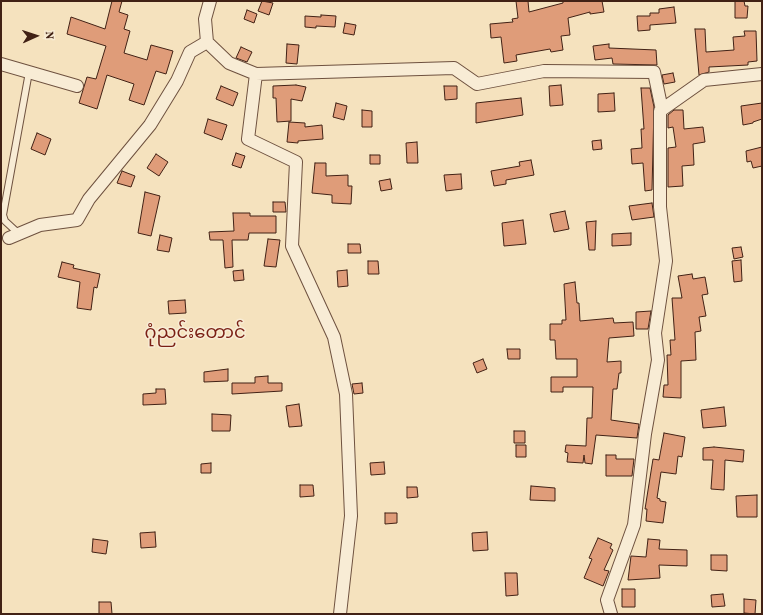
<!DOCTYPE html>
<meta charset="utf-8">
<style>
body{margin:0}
#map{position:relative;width:763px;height:615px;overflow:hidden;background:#f5e2be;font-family:Vollkorn,serif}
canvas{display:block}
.frame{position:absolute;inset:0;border:2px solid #412115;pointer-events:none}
.north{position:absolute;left:16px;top:16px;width:40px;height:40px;-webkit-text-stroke:3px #f8ecd5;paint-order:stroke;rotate:87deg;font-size:11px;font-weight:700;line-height:16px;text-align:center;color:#412115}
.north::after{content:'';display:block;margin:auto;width:14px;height:18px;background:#412115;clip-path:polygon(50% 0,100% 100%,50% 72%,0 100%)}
</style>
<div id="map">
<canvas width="763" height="615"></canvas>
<div class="frame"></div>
<div class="north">N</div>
</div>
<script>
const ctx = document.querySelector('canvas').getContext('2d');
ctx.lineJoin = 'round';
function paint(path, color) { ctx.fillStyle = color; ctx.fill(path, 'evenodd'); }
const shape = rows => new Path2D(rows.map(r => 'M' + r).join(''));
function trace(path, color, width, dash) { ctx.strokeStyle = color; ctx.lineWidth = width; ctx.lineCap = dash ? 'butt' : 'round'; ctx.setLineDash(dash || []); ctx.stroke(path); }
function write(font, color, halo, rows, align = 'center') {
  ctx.font = font + ' Vollkorn,"Noto Sans Myanmar",serif'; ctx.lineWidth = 3; ctx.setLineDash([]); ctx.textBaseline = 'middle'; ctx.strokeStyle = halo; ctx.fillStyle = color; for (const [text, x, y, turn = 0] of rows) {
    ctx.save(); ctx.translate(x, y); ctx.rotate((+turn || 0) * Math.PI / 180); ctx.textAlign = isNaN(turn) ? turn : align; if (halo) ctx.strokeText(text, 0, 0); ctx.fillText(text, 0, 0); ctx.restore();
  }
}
const building = shape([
 [112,1,122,1,119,12,128,15,124,29,130,31,124,53,147,60,151,45,173,51,166,74,156,71,144,105,129,100,134,84,107,75,97,109,79,103,87,77,96,79,106,46,67,34,71,17,105,29,112,1],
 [262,1,273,3,269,15,258,11,262,1],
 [516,1,528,1,529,12,563,3,563,1,602,1,604,12,590,14,590,12,568,18,570,35,561,36,563,50,551,52,550,49,516,55,517,61,504,63,501,37,491,38,490,24,513,22,512,19,518,18,516,1],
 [735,1,744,1,745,6,748,6,747,18,735,18,735,1],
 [674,7,676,23,650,25,650,30,638,31,637,16,650,16,650,13,659,13,659,9,674,7],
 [247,10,257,14,254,23,244,19,247,10],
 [321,15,336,16,335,27,316,26,316,28,305,27,305,16,321,17,321,15],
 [345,23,356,25,354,35,343,33,345,23],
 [695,29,705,29,706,52,734,50,733,37,745,36,744,31,756,31,757,61,748,62,748,65,709,67,709,72,699,75,695,29],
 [287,44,299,45,297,64,286,63,287,44],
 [609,44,609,48,656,50,657,65,613,64,612,58,595,60,593,46,609,44],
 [241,47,252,52,247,62,236,58,241,47],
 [673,73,675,82,664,84,662,75,673,73],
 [296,85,306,87,302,101,291,99,291,121,277,122,276,98,273,98,273,86,296,85],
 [561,85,563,105,550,106,549,86,561,85],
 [221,86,238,93,233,106,216,99,221,86],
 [444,86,457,86,457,99,445,100,444,86],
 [641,88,650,88,654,107,652,190,645,191,643,163,632,164,631,149,642,148,641,129,644,129,641,88],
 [614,93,615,111,598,112,598,94,614,93],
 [521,98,523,115,476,123,476,103,521,98],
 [336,103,347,106,344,120,333,117,336,103],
 [762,103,762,119,753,122,753,123,743,125,741,106,762,103],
 [362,110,372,111,372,127,362,127,362,110],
 [674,110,683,110,684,129,703,127,705,142,693,144,694,165,682,166,683,186,668,187,668,148,676,147,673,127,668,128,668,115,674,110],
 [208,119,227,125,222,140,204,133,208,119],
 [289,122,305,123,305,127,322,125,323,139,298,141,298,143,287,142,289,122],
 [37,133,51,139,45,155,31,149,37,133],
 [601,140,602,149,593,150,592,141,601,140],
 [417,142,418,163,407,163,406,143,417,142],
 [762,147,762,166,753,168,751,161,747,162,746,151,762,147],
 [236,153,245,156,241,168,232,165,236,153],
 [156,154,168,162,159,176,147,168,156,154],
 [370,155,380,155,380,164,370,164,370,155],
 [531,160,534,175,506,180,506,184,494,186,491,171,520,166,519,162,531,160],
 [315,163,326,163,326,176,348,175,348,186,352,186,351,204,332,203,332,195,312,193,315,163],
 [122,171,135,176,131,187,117,183,122,171],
 [461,174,462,189,446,191,444,175,461,174],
 [390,179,392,189,381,191,379,181,390,179],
 [145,192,160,196,151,236,138,233,145,192],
 [273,202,285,202,286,212,273,212,273,202],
 [652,203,654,217,632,220,629,206,652,203],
 [565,211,569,229,554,232,550,214,565,211],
 [233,213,250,213,250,216,276,216,276,233,249,233,248,240,232,240,233,267,225,268,223,240,210,240,209,232,234,231,233,213],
 [523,220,526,244,504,246,502,223,523,220],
 [596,221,595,250,589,250,586,222,596,221],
 [631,233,631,245,612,246,612,234,631,233],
 [160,235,172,238,169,252,157,250,160,235],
 [268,239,280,240,276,267,264,266,268,239],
 [348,244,360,244,361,253,348,253,348,244],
 [741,247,743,257,734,259,732,248,741,247],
 [741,260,742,281,734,282,732,261,741,260],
 [368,261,378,261,379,274,368,274,368,261],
 [62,262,74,265,73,268,100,274,97,288,94,287,91,310,77,308,80,282,58,277,62,262],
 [243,270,244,280,234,281,233,271,243,270],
 [347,270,348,286,338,287,337,271,347,270],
 [692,274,693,279,705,277,708,294,702,295,706,316,699,317,701,331,695,332,696,360,681,361,681,398,663,397,664,385,668,385,667,355,671,355,670,340,675,340,672,298,682,298,678,276,692,274],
 [575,282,577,303,579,303,580,321,613,318,614,323,633,322,634,336,609,338,607,362,621,361,621,373,619,373,617,389,613,389,611,420,639,424,637,438,596,435,592,464,585,463,584,455,583,463,567,462,568,453,565,452,566,445,586,446,587,418,592,418,593,387,563,387,563,392,551,392,551,377,577,377,577,359,556,359,555,340,550,340,550,324,562,324,562,320,566,320,564,284,575,282],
 [185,300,186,313,169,314,168,301,185,300],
 [651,311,648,329,636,329,636,312,651,311],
 [507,349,520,349,520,359,508,359,507,349],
 [483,359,487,369,477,373,473,363,483,359],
 [228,369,228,381,204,382,204,372,228,369],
 [268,376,268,383,282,383,282,391,232,394,232,383,255,383,255,377,268,376],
 [362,383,363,393,354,394,352,384,362,383],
 [156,389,165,389,166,404,143,405,143,394,156,393,156,389],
 [299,404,302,426,289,427,286,406,299,404],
 [724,407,726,426,703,428,701,410,724,407],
 [212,414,231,415,230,431,212,431,212,414],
 [514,431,525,431,525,443,514,443,514,431],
 [664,433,685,437,682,457,678,456,676,474,661,472,657,498,660,499,660,501,666,502,663,523,646,521,647,509,645,509,653,459,659,460,664,433],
 [516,445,526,445,526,457,516,457,516,445],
 [714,447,744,450,743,462,725,460,724,490,711,489,713,460,703,460,703,448,714,447],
 [606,455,616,455,616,459,634,459,632,476,606,476,606,455],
 [384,462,385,474,371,475,370,463,384,462],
 [211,463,211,473,201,473,201,464,211,463],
 [300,485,313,485,314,496,300,497,300,485],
 [531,486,555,488,555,501,530,500,531,486],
 [407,487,417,487,418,497,407,498,407,487],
 [757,495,757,517,737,517,736,496,757,495],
 [385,513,397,513,397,523,385,524,385,513],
 [155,532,156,547,141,548,140,533,155,532],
 [487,532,488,550,473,551,472,533,487,532],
 [598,538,612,544,610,548,613,550,604,570,609,571,603,586,584,578,592,559,589,558,598,538],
 [93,539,108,541,106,554,92,552,93,539],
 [648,539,660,540,659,549,687,550,687,566,659,565,660,578,628,580,631,556,646,557,648,539],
 [711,555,727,555,727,571,711,570,711,555],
 [505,573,517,573,518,595,506,596,505,573],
 [622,589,635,589,635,607,622,607,622,589],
 [723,594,725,606,712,607,711,595,723,594],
 [744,599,756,600,755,614,744,613,744,599],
 [99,602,111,602,112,614,99,614,99,602]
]);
paint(building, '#df9c79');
trace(building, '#412115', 1);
const lane = shape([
 [18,233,5,221,3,215,29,72]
]);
const street = shape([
 [210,1,205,19,207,42,229,63,256,74,248,139,296,162,292,246,334,337,346,394,351,516,340,614],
 [1,64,77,86],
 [256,74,454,68,477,84,544,71,654,72,662,110],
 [9,238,40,225,77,220,89,199,150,125,177,81,190,52,207,42],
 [611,614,607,600,634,525,645,434,658,360,655,333,666,261,660,207,660,111,704,80,762,74]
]);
trace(lane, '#6e513f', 8);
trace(street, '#6e513f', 14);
trace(lane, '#f8ecd5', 6);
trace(street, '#f8ecd5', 12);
write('18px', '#7a1f14', '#f8ecd5', [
 ["ဂုံညင်းတောင်",195,335]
]);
</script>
